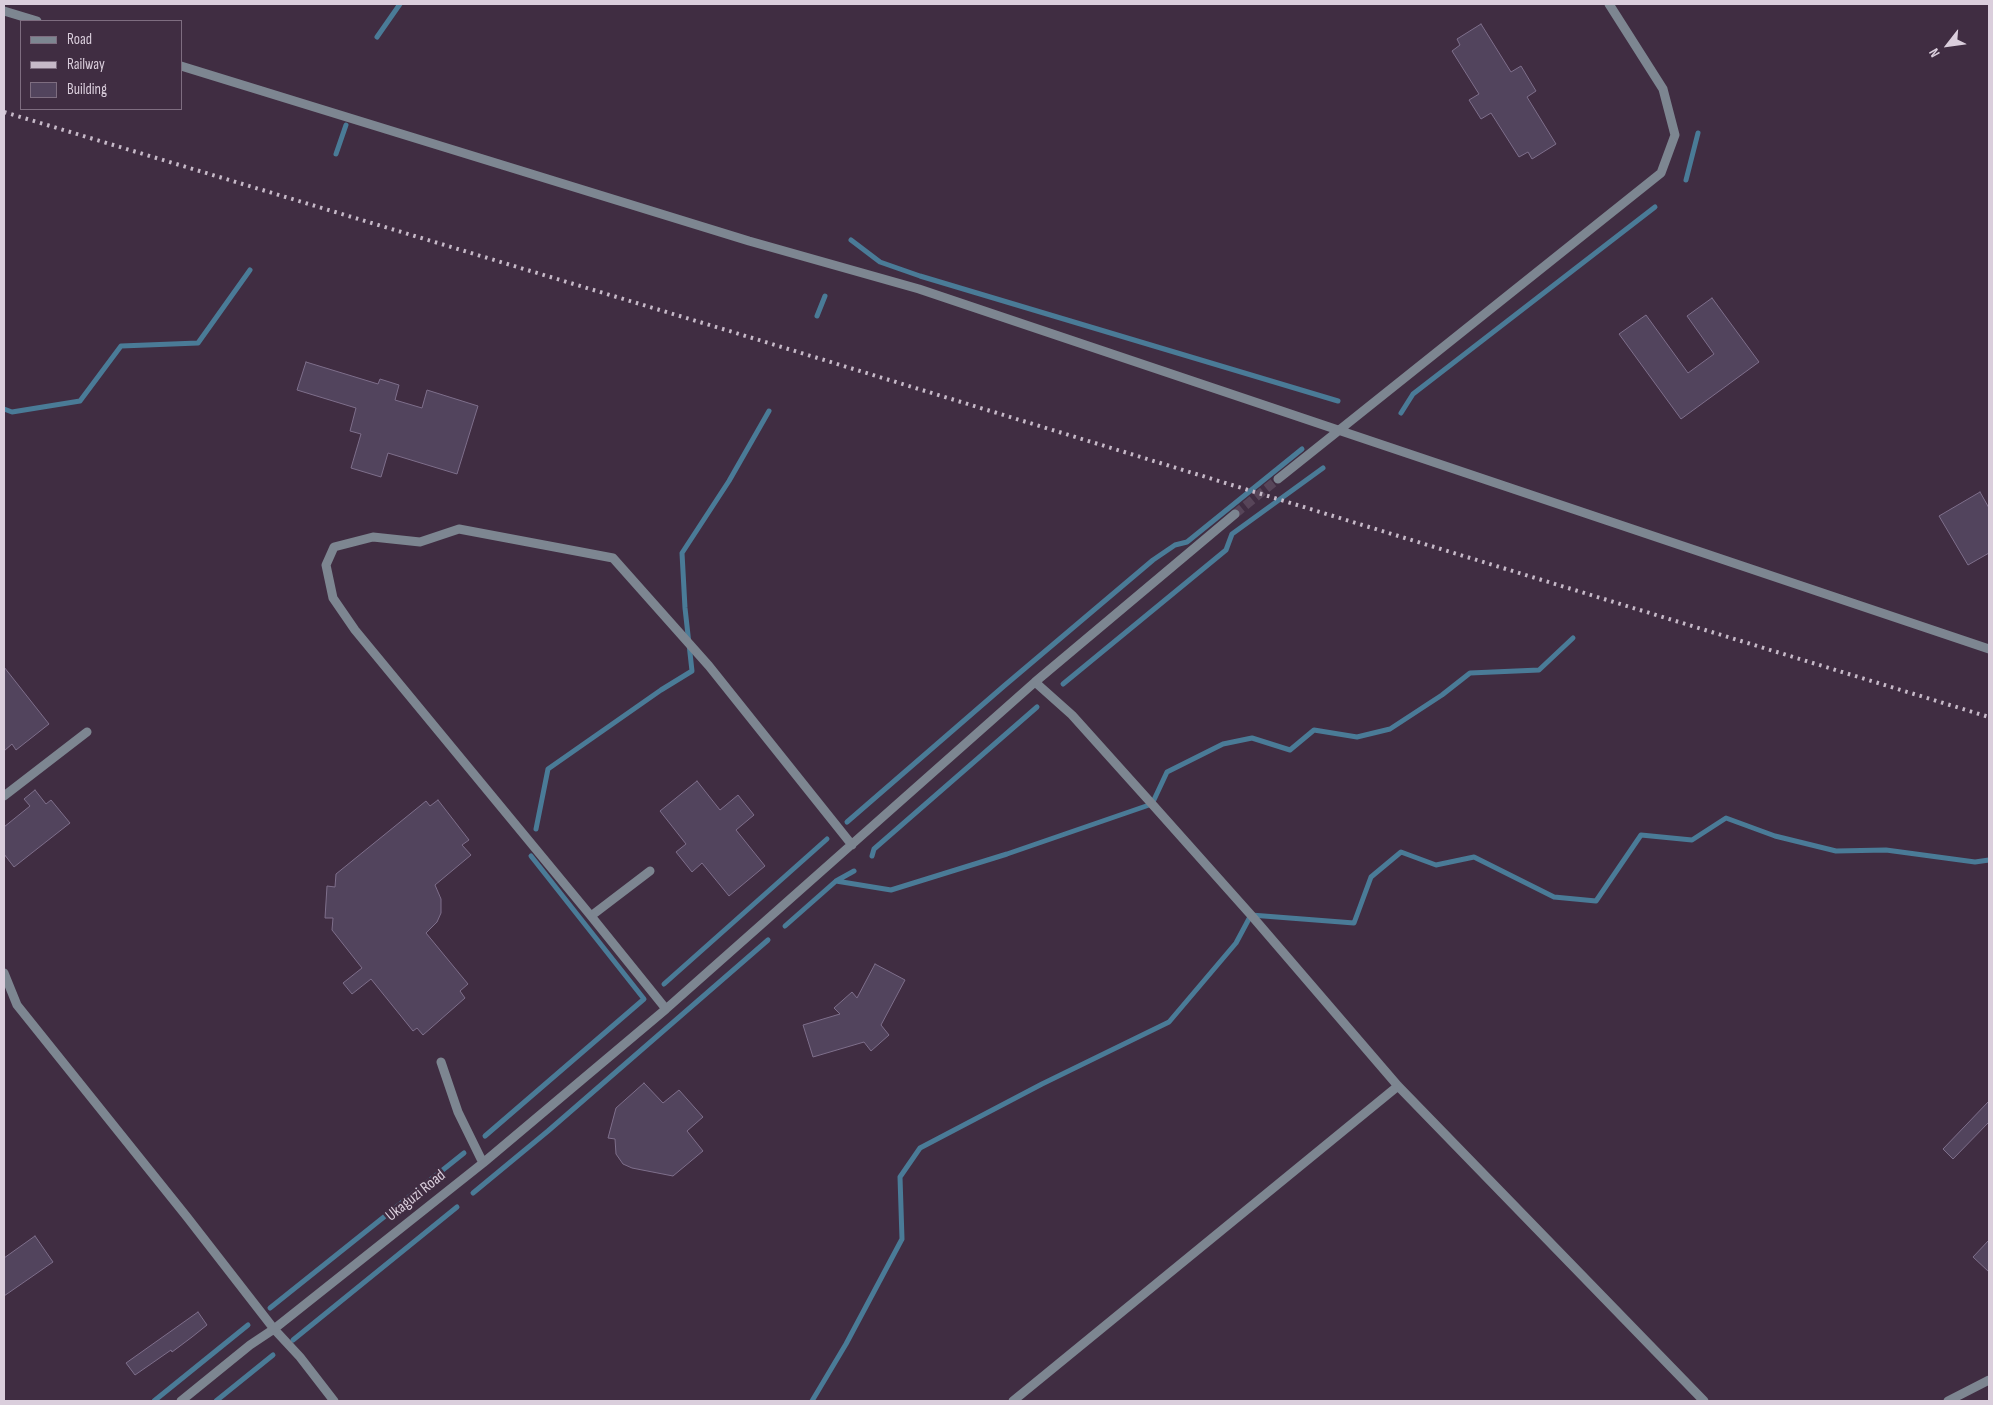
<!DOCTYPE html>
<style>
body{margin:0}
#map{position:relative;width:1993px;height:1405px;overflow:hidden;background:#402d42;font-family:"Sofia Sans Condensed",sans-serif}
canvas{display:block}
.frame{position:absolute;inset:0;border:5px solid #dacedc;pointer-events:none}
.legend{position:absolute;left:20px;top:20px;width:162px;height:90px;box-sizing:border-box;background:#402d42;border:1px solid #7e6d80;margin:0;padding:6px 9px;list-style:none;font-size:15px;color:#dacedc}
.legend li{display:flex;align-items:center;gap:10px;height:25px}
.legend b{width:25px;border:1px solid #7e6d80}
.north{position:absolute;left:1923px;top:20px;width:50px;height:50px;-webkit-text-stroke:4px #402d42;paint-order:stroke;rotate:240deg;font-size:14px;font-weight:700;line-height:20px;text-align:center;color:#dacedc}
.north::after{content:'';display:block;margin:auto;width:18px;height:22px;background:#dacedc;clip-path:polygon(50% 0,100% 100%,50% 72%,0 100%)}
</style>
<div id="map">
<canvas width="1993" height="1405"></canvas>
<div class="frame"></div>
<ul class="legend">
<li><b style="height:6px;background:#7d8691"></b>Road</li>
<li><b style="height:6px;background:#c6b9c8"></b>Railway</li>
<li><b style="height:14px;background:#52445d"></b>Building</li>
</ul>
<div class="north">N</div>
</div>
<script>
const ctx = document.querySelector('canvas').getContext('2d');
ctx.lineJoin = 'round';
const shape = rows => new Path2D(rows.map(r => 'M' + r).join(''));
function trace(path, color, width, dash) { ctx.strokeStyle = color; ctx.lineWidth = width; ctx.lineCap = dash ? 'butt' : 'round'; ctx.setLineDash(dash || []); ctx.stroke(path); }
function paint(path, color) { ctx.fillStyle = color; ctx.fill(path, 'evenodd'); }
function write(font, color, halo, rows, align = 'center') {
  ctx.font = font + ' "Sofia Sans Condensed",sans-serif'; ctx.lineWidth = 5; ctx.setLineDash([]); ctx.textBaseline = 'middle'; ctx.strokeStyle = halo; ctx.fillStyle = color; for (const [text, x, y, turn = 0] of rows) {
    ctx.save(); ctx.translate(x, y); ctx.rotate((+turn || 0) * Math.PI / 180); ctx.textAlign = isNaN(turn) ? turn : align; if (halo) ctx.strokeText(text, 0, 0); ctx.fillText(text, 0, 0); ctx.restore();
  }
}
trace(shape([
 [377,37,400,4],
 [336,154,346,125],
 [1686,180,1698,133],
 [851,240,880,262,920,276,1338,401],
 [817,316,825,296],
 [4,409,12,412,80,401,121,346,198,343,250,270],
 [1401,413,1413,394,1655,207],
 [1063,684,1226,550,1232,534,1323,468],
 [847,822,1004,686,1153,560,1175,545,1187,542,1302,449],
 [536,829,548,769,661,690,692,671,685,608,682,553,729,481,769,411],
 [872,856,874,849,1037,707],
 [836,881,891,890,1007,854,1152,804,1167,772,1223,744,1252,738,1290,750,1314,730,1357,737,1390,729,1442,695,1470,673,1539,670,1573,638],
 [785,926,836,881,854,871],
 [664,984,827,839],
 [485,1136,644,999,531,856],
 [473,1193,548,1131,768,940],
 [270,1308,464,1153],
 [293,1340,457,1207],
 [154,1401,248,1325],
 [216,1401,273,1355],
 [812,1401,846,1344,902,1239,900,1177,920,1148,1042,1084,1169,1022,1236,943,1251,915,1354,923,1371,877,1401,852,1436,865,1474,857,1554,897,1596,901,1641,835,1692,840,1726,818,1775,836,1836,851,1886,850,1975,862,1989,860]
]), '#4a7b97', 5);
const building = shape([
 [1481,24,1511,72,1521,66,1536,91,1527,97,1556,144,1532,159,1528,152,1519,157,1491,113,1481,119,1469,100,1479,94,1452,51,1460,45,1457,39,1481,24],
 [1712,298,1759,362,1681,419,1619,334,1646,315,1688,373,1714,354,1687,316,1712,298],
 [306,362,378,384,380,379,399,385,395,400,422,408,427,390,478,406,457,474,388,453,381,477,351,468,361,434,350,431,356,408,297,390,306,362],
 [1980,492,1989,508,1989,553,1968,565,1939,516,1980,492],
 [4,667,49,724,16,750,12,744,4,751,4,667],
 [697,781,720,810,738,795,754,815,736,830,765,866,729,896,702,863,692,872,676,852,686,844,660,811,697,781],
 [35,790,46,804,51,800,70,823,14,867,4,854,4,827,30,806,24,799,35,790],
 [438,800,469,840,462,845,471,855,435,885,441,899,441,913,437,922,426,933,468,984,460,991,465,998,423,1035,417,1028,413,1031,371,979,352,994,343,983,362,968,332,930,333,918,325,918,327,886,335,887,336,874,426,801,430,806,438,800],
 [875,964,905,980,881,1025,889,1035,871,1051,864,1042,813,1057,803,1025,840,1014,834,1008,852,992,857,998,875,964],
 [644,1083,663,1103,679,1090,703,1117,687,1131,703,1151,673,1176,632,1168,623,1164,616,1154,615,1139,608,1138,616,1108,644,1083],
 [1989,1101,1989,1122,1953,1159,1943,1149,1989,1101],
 [35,1236,53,1262,4,1296,4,1258,35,1236],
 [1989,1240,1989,1272,1973,1257,1989,1240],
 [198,1312,207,1325,192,1337,172,1352,171,1350,135,1375,126,1363,198,1312]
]);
paint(building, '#52445d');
trace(building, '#7e6f8b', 1);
trace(shape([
 [1235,514,1278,479]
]), '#574559', 9, [9, 4.5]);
trace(shape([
 [4,11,37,21],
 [181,66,749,241,919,289,1989,649],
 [1278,479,1661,173,1675,135,1663,89,1609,4],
 [1035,682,1072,715,1152,804,1251,915,1398,1086,1704,1401],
 [4,796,87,732],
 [650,871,591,916,666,1009],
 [591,916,355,630,333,598,326,565,334,547,373,537,420,542,459,529,613,558,709,666,852,845],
 [4,973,17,1005,187,1217,274,1329,300,1357,334,1401],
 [441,1062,458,1112,483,1163],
 [181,1401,250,1345,274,1329,483,1163,666,1009,1035,682,1235,514],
 [1013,1401,1398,1086],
 [1948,1401,1989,1380]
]), '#7d8691', 9);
trace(shape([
 [4,112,736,333,1989,717]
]), '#c6b9c8', 4, [2.5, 5]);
write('16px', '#dacedc', '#402d42', [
 ["Ukaguzi Road",416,1196,-39]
]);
</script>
